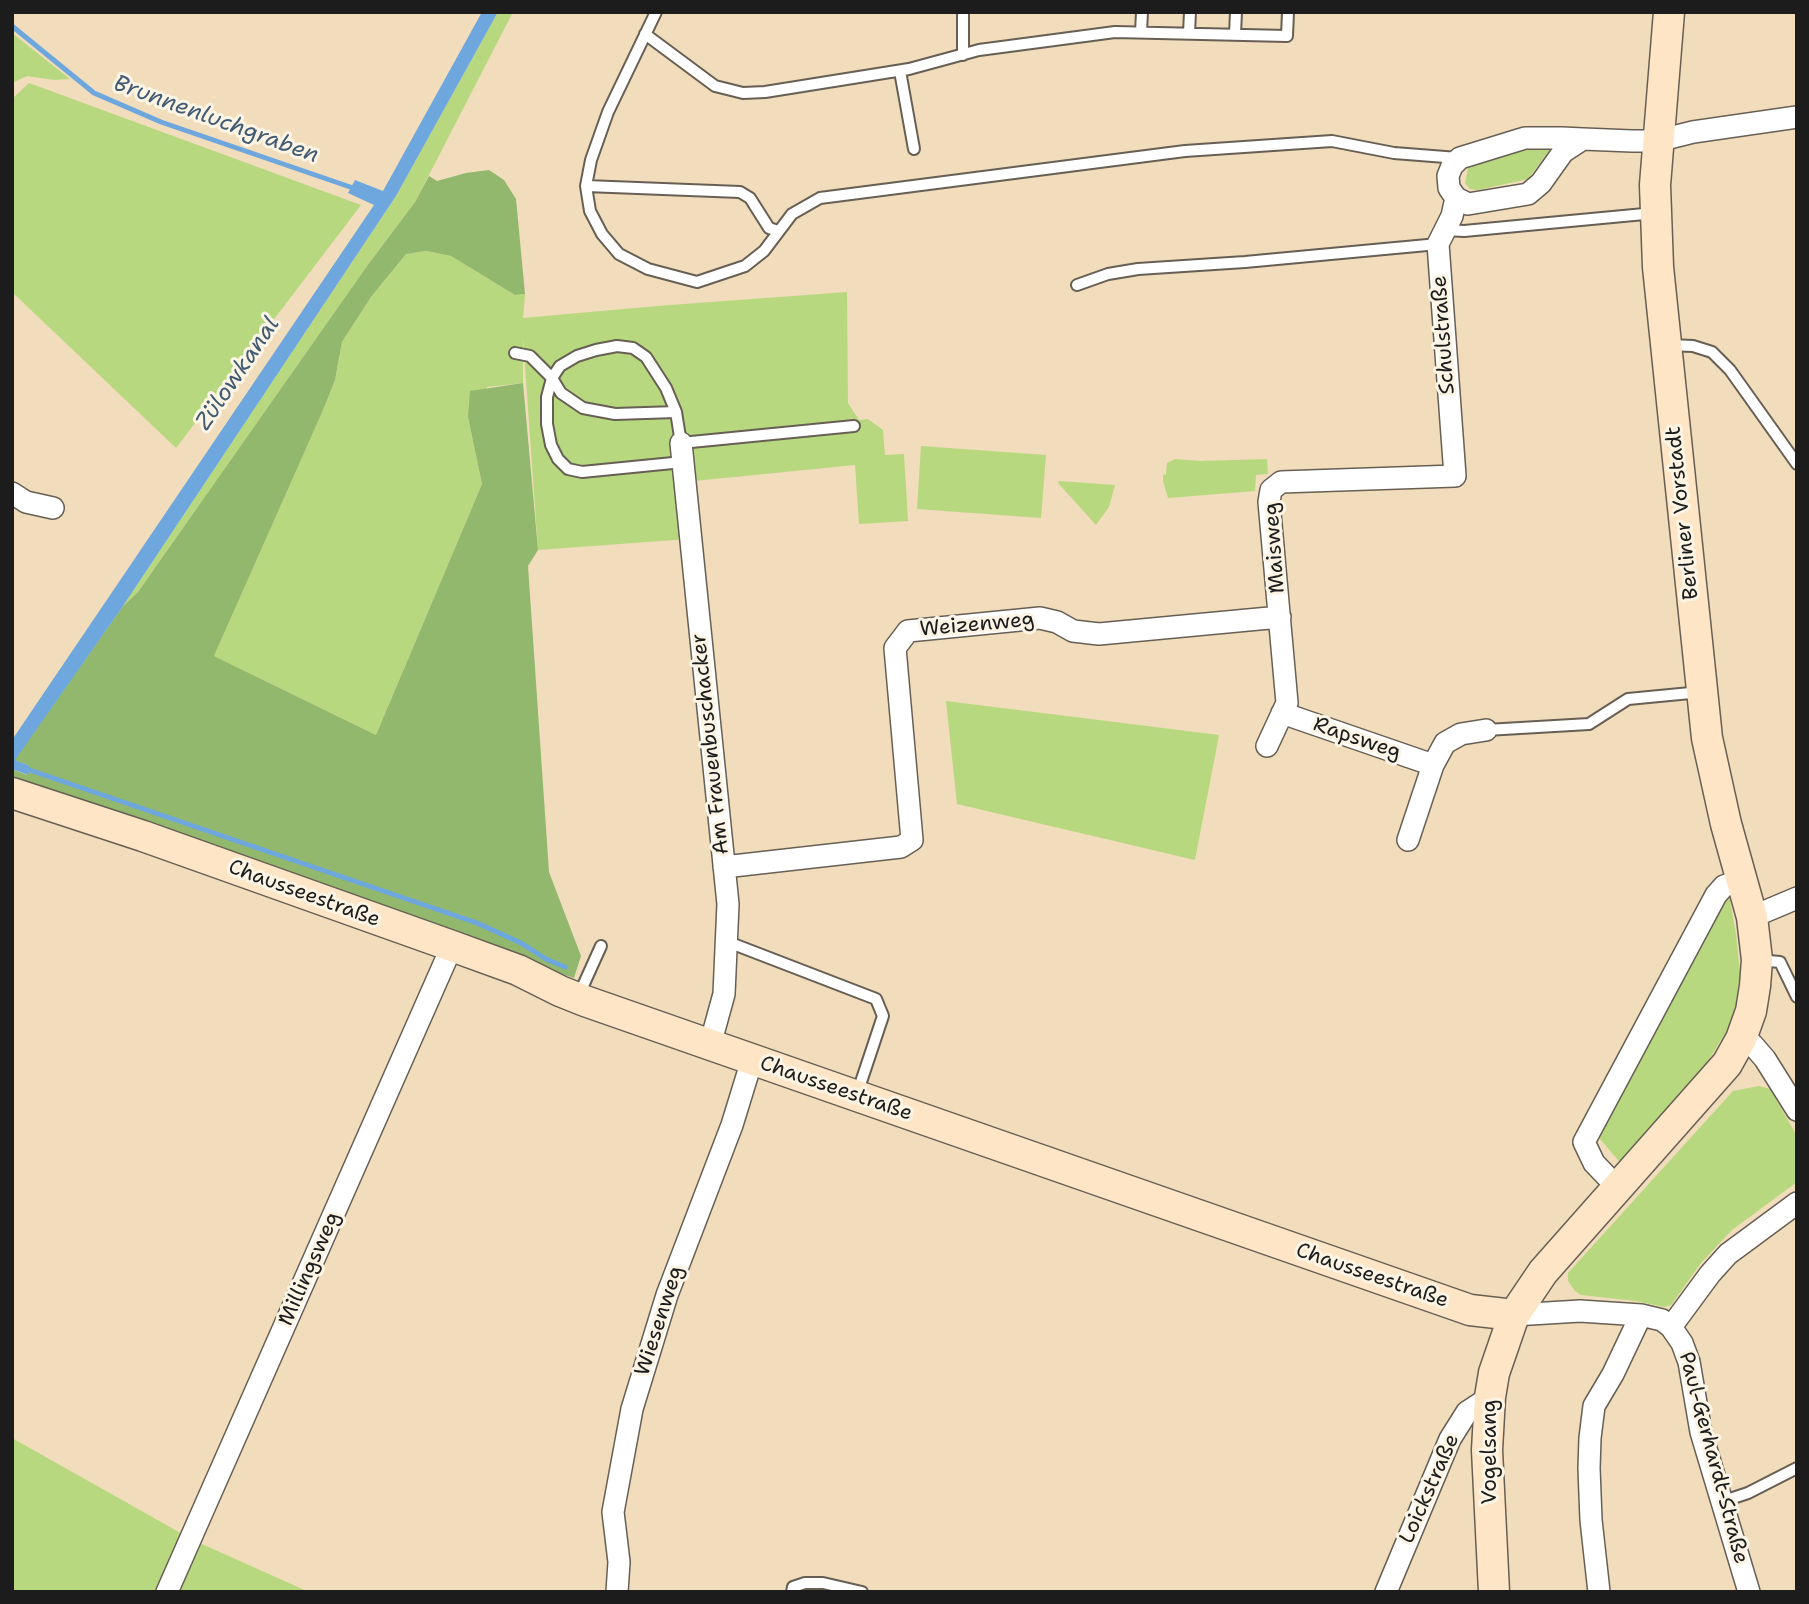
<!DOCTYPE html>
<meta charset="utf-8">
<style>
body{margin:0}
#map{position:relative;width:1809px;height:1604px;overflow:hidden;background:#f1dcbb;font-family:"Shantell Sans",sans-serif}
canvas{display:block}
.frame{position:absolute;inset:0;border:14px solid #1c1c1c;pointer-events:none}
</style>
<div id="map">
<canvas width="1809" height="1604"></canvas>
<div class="frame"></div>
</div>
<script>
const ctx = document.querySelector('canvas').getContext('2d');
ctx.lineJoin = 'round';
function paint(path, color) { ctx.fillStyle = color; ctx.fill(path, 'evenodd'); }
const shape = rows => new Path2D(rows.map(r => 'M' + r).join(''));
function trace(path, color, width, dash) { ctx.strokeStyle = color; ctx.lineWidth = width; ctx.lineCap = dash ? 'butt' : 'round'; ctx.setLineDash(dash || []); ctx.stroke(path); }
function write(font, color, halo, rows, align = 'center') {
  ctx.font = font + ' "Shantell Sans",sans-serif'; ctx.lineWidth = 6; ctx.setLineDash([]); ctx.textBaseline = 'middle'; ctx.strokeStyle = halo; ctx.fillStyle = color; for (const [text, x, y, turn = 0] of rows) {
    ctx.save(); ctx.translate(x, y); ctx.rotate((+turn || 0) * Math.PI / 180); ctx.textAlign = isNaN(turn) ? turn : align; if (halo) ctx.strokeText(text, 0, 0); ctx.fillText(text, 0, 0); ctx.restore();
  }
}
paint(shape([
 [498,12,513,12,415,202,367,266,138,592,123,606,396,196],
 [12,33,70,79,54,80,27,76,12,83],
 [29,83,361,205,176,448,12,292,12,99],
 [1526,145,1551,148,1528,179,1478,190,1470,189,1465,183,1468,168],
 [426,251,451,256,515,295,525,294,523,318,657,306,847,292,848,403,859,420,868,419,883,430,885,455,904,454,908,521,859,524,855,465,684,482,688,539,538,550,523,338,523,383,487,387,468,417,482,484,376,735,214,656,324,408,335,380,342,342,371,297,406,254],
 [921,446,1046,455,1041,518,917,509],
 [1175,459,1200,461,1267,459,1268,474,1256,475,1255,491,1168,498,1163,481,1163,475,1166,474,1167,463],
 [1059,481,1115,485,1109,507,1096,525,1058,483],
 [946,701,1219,735,1195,860,957,804],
 [1728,890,1736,934,1740,973,1736,1003,1729,1027,1703,1069,1624,1167,1594,1132],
 [1759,1086,1770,1089,1797,1136,1797,1182,1732,1230,1701,1263,1671,1305,1664,1307,1636,1301,1581,1295,1575,1291,1568,1281,1568,1273,1733,1091],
 [12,1438,193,1540,309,1592,12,1592]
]), '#b8d87f');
paint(shape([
 [489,170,504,180,516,199,525,294,515,295,451,256,426,251,406,254,371,297,342,342,335,380,324,408,214,656,376,735,482,484,468,417,470,391,523,383,538,550,528,566,549,872,581,956,574,978,388,916,12,783,12,769,27,775,30,766,14,760,123,606,138,592,367,266,415,202,429,176,437,181,466,173]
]), '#92b86e');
paint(shape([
 [482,12,498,12,396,196,123,606,15,760,30,766,28,775,12,769,12,740,374,205,348,193,355,180,383,191]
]), '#6ea7dd');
trace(shape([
 [12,26,94,93,161,122,356,189],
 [12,764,477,923,521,943,546,959,565,967]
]), '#6ea7dd', 5);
const lane = shape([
 [656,12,608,112,591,160,586,186,590,211,602,234,619,254,648,269,697,282,745,266,764,251,792,214,820,198,1185,151,1332,141,1394,153,1458,158],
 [1141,32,1142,12],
 [1189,33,1190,12],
 [645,34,715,86,743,93,765,92,909,69,979,50,1115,32,1287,36,1288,12],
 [1235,34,1236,12],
 [963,55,963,12],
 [900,71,914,149],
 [586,186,740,192,750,198,769,228,778,231],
 [1446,230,1464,231,1655,213],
 [1077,285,1108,274,1138,269,1245,262,1438,244],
 [1669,345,1693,346,1712,352,1730,370,1797,464],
 [515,353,530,356,552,378,561,393,583,408,615,414,676,412],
 [683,462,582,472,568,469,558,459,551,445,547,424,547,397,552,378,560,366,577,356,596,350,617,346,633,348,646,357,666,388,676,412,681,443,854,426],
 [1486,730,1589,724,1628,699,1701,692],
 [728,942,876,999,883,1016,857,1094],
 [1758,960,1780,962,1797,997],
 [578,997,601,946],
 [1721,1502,1748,1493,1797,1468],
 [792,1592,793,1587,805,1583,823,1583,862,1592]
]);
const street = shape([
 [1583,139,1563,152,1541,183,1528,194,1468,204,1456,198,1449,188,1448,176,1452,166,1460,158,1525,138,1562,138,1583,139,1632,141,1657,141,1693,132,1797,117],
 [681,443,728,904,724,994,710,1045],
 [12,493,26,502,53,508],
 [1282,713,1433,765,1408,840],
 [1267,746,1287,703,1269,502,1271,490,1281,482,1455,476,1438,244,1452,216,1456,198],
 [1433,765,1445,743,1461,734,1486,730],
 [724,867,901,847,912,840,895,648,908,631,1040,618,1057,622,1073,631,1099,634,1280,617],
 [1752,917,1797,898],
 [1741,1039,1752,1044,1765,1059,1797,1110],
 [1617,1187,1594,1163,1584,1142,1716,895,1724,886,1741,880],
 [1514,1315,1580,1311,1641,1315,1662,1320,1671,1327,1682,1343,1689,1362,1701,1432,1749,1592],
 [1671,1327,1710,1274,1728,1254,1797,1203],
 [167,1592,452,946],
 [617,1592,619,1562,613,1512,632,1409,667,1295,732,1125,752,1060],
 [1386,1592,1450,1439,1467,1412,1490,1397],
 [1599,1592,1591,1520,1589,1468,1590,1438,1594,1406,1613,1374,1641,1315]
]);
const secondary = shape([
 [12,793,143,836,452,946,518,970,560,991,585,1001,1470,1310,1514,1315],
 [1494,1592,1487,1450,1490,1397,1494,1373,1514,1315,1543,1272,1727,1064,1741,1039,1751,1011,1755,986,1757,960,1752,917,1726,824,1707,738,1658,267,1655,185,1669,12]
]);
trace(lane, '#675f54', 14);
trace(street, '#675f54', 24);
trace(secondary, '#675f54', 33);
trace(lane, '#fff', 10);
trace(street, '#fff', 21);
trace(secondary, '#fde5c5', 30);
write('21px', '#1c1c1c', '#fcf5e5', [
 ["Schulstraße",1444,335,-94],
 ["Berliner Vorstadt",1683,513,-96],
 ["Maisweg",1275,548,-94],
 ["Weizenweg",977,625,-5],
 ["Rapsweg",1357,739,19],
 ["Am Frauenbuschacker",711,744,-96],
 ["Chausseestraße",304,894,20],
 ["Chausseestraße",836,1089,19],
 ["Millingsweg",310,1269,-66],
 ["Chausseestraße",1372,1276,19],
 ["Wiesenweg",660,1321,-72],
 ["Vogelsang",1491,1452,-90],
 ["Paul-Gerhardt-Straße",1713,1458,75],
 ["Loickstraße",1430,1489,-66]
]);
write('italic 23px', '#415b73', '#fcf5e5', [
 ["Brunnenluchgraben",216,120,20],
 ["Zülowkanal",238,374,-56]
]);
</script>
